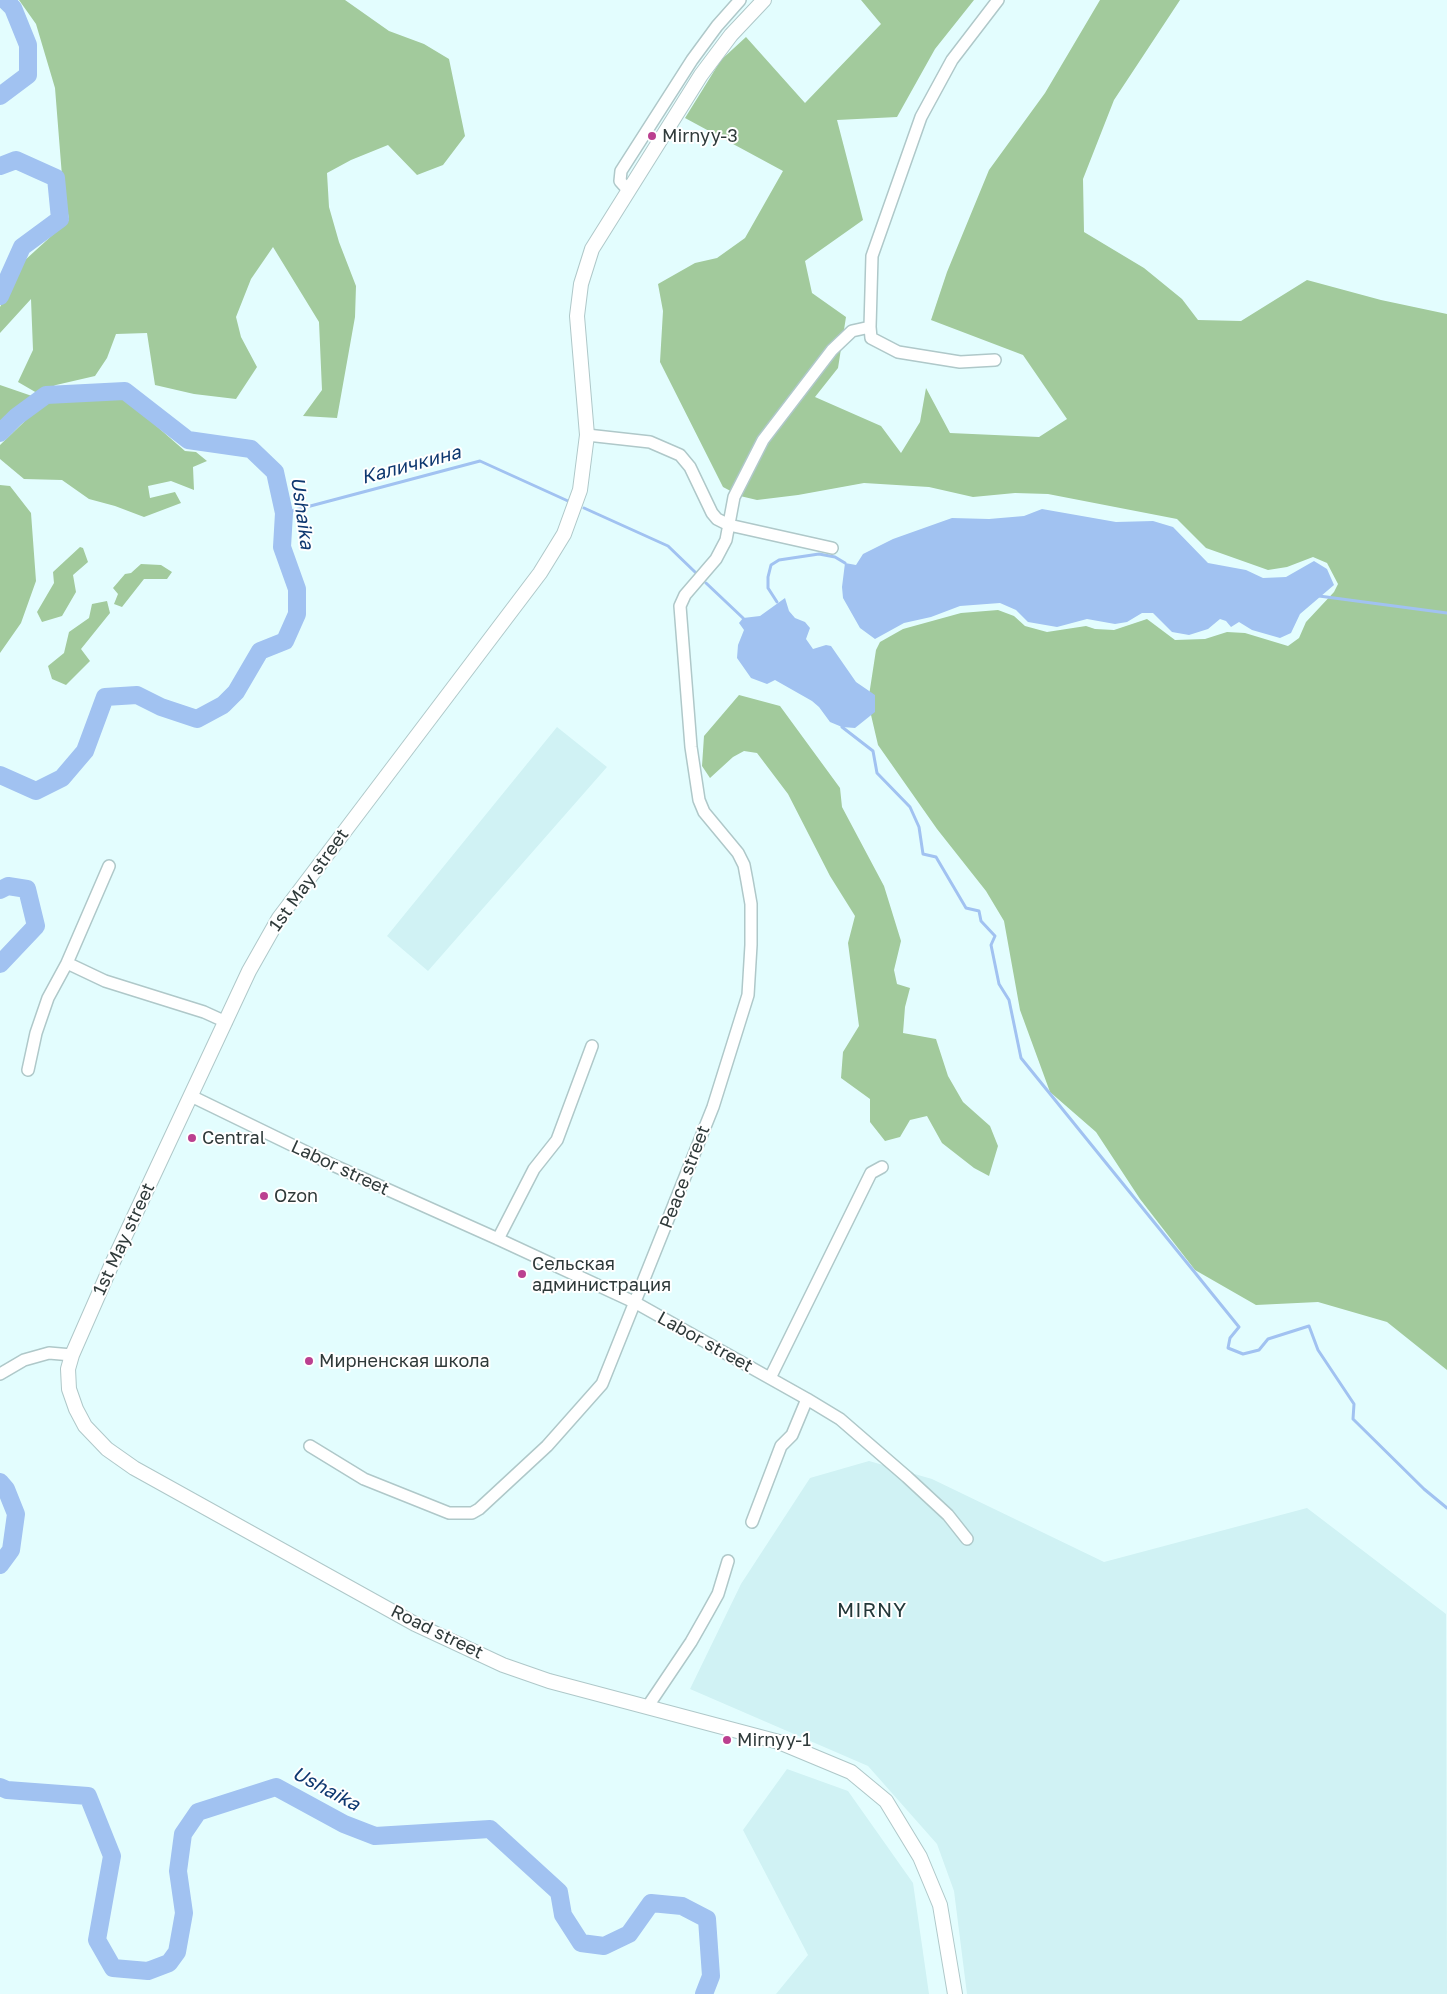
<!DOCTYPE html>
<meta charset="utf-8">
<style>
body{margin:0}
canvas{display:block;background:#e3fdfe}
</style>
<canvas width="1447" height="1994"></canvas>
<script>
const ctx = document.querySelector('canvas').getContext('2d');
ctx.lineJoin = 'round';
function paint(path, color) { ctx.fillStyle = color; ctx.fill(path, 'evenodd'); }
const shape = rows => new Path2D(rows.map(r => 'M' + r).join(''));
function trace(path, color, width, dash) { ctx.strokeStyle = color; ctx.lineWidth = width; ctx.lineCap = dash ? 'butt' : 'round'; ctx.setLineDash(dash || []); ctx.stroke(path); }
function write(font, color, halo, rows, align = 'center') {
  ctx.font = font + ' "Golos Text",sans-serif'; ctx.lineWidth = 4; ctx.setLineDash([]); ctx.textBaseline = 'middle'; ctx.strokeStyle = halo; ctx.fillStyle = color; for (const [text, x, y, turn = 0] of rows) {
    ctx.save(); ctx.translate(x, y); ctx.rotate((+turn || 0) * Math.PI / 180); ctx.textAlign = isNaN(turn) ? turn : align; if (halo) ctx.strokeText(text, 0, 0); ctx.fillText(text, 0, 0); ctx.restore();
  }
}
paint(shape([
 [557,727,607,767,428,971,387,936],
 [869,1461,932,1479,1104,1562,1307,1508,1446,1614,1447,1994,967,1994,954,1891,937,1844,868,1766,690,1689,741,1584,810,1478],
 [787,1769,848,1791,913,1883,929,1994,776,1994,808,1955,743,1830]
]), '#d0f2f4');
paint(shape([
 [19,0,345,0,389,31,424,44,449,59,465,136,443,165,417,175,388,145,351,160,327,173,329,207,339,242,356,286,355,317,337,418,303,416,322,390,319,322,273,247,251,279,236,317,241,337,257,367,236,399,194,394,155,385,147,333,116,334,107,358,95,376,56,385,37,393,18,382,33,350,31,299,0,333,0,307,24,261,69,220,62,176,55,88,36,24],
 [861,0,974,0,935,49,897,117,837,120,863,220,805,261,812,293,846,317,838,368,815,397,881,426,901,453,920,422,926,388,950,433,1039,437,1067,419,1023,355,931,320,947,272,989,170,1045,93,1100,0,1180,0,1114,100,1083,179,1084,232,1144,268,1182,299,1198,320,1241,321,1307,280,1381,300,1447,314,1447,1370,1387,1322,1318,1302,1256,1305,1195,1270,1140,1199,1096,1132,1050,1092,1020,1010,1004,921,986,891,937,829,878,745,868,702,876,650,880,642,903,629,961,613,998,610,1014,616,1025,626,1047,632,1086,626,1095,629,1114,630,1147,619,1175,640,1205,639,1227,632,1245,633,1288,646,1299,638,1306,622,1334,592,1338,584,1327,563,1313,557,1287,567,1268,570,1206,548,1177,519,1048,494,1015,493,973,497,929,487,864,483,798,495,757,500,740,496,723,487,660,362,663,311,658,284,695,263,717,258,745,238,783,171,685,118,721,60,746,37,805,103,881,24],
 [0,385,32,396,0,426],
 [122,396,185,451,196,452,207,461,193,467,194,490,171,481,148,486,150,498,175,492,181,503,144,517,115,506,89,499,62,480,24,479,0,459,0,445,46,401],
 [0,485,10,486,31,513,36,581,21,623,0,653],
 [80,547,83,548,88,562,73,575,76,592,62,616,42,622,37,612,54,583,53,572],
 [141,564,161,565,172,572,167,579,144,579,122,607,114,604,118,594,113,588,125,574,131,573],
 [107,601,110,613,81,649,90,661,66,685,52,679,48,666,64,653,69,632,89,618,92,604],
 [739,695,780,706,840,788,842,807,884,886,901,941,894,970,897,984,910,988,905,1007,903,1033,936,1039,948,1076,963,1102,990,1126,998,1146,989,1176,974,1168,942,1143,927,1116,910,1120,900,1137,885,1141,870,1122,870,1099,841,1078,843,1052,859,1026,848,943,855,916,830,876,788,794,757,753,744,751,733,757,710,778,702,766,704,736]
]), '#a2ca9c');
paint(shape([
 [1042,509,1116,522,1153,521,1173,527,1208,563,1246,570,1263,578,1286,577,1314,561,1327,569,1334,585,1300,614,1291,633,1280,638,1252,630,1239,622,1231,627,1226,621,1220,619,1208,629,1189,635,1172,632,1153,613,1142,613,1127,622,1115,624,1087,619,1057,627,1028,622,1016,610,1000,603,960,606,931,617,904,623,875,639,860,628,843,598,842,587,845,563,856,565,863,554,893,539,952,518,989,519,1024,516],
 [785,598,789,611,795,618,805,622,810,628,806,639,813,649,826,645,831,646,856,682,875,695,875,712,855,728,842,727,830,722,819,707,812,701,775,680,767,684,751,678,737,658,738,645,744,630,739,623,743,618,760,616]
]), '#a1c2f1');
trace(shape([
 [584,508,668,546,695,572],
 [284,513,480,461,568,501],
 [706,583,743,618],
 [1319,596,1447,613],
 [777,602,768,588,768,577,771,565,779,560,819,554,835,557,845,563],
 [842,727,873,751,877,773,910,807,919,827,923,854,936,857,966,908,979,911,981,921,995,936,991,945,999,984,1009,1000,1021,1058,1239,1327,1230,1338,1228,1348,1243,1354,1259,1350,1268,1339,1309,1326,1318,1350,1354,1404,1353,1419,1424,1489,1447,1508]
]), '#a1c2f1', 3);
trace(shape([
 [0,96,28,75,28,45,13,8,5,0],
 [0,166,16,160,56,178,60,219,22,247,0,296],
 [0,433,16,417,46,395,125,391,188,440,251,449,275,472,284,513,282,547,297,589,297,614,285,641,260,651,236,692,223,705,197,719,161,707,137,695,105,697,85,751,62,778,36,791,0,775],
 [0,890,8,886,27,889,36,926,0,964],
 [0,1482,6,1489,16,1514,11,1550,0,1565],
 [0,1787,7,1790,88,1796,112,1856,97,1940,113,1968,148,1971,169,1963,177,1952,184,1913,178,1871,183,1834,198,1812,276,1787,344,1824,375,1836,490,1829,559,1892,563,1915,581,1943,604,1946,629,1934,651,1903,682,1906,707,1919,711,1976,704,1994]
]), '#a1c2f1', 18);
const minor = shape([
 [628,190,620,181,621,171,692,60,717,26,740,0],
 [995,360,960,362,898,352,871,338,870,327,872,256,921,117,952,60,998,0],
 [587,435,650,442,680,455,690,467,712,513,717,519,729,525,832,548],
 [109,866,67,963,105,981,204,1012,226,1022],
 [28,1070,36,1033,48,998,67,963],
 [191,1096,335,1166,498,1239,636,1303,807,1399,840,1419,907,1477,948,1515,967,1539],
 [498,1239,534,1169,557,1140,592,1046],
 [0,1374,24,1360,49,1353,72,1355],
 [770,1378,871,1173,882,1167],
 [310,1446,364,1479,449,1513,472,1513,479,1509,547,1446,602,1384,713,1107,748,995,751,945,751,904,747,881,744,865,738,853,704,812,699,800,691,747,680,606,685,595,716,559,726,540,734,497,763,440,832,350,852,331,870,327],
 [752,1522,781,1446,792,1435,807,1399],
 [648,1706,691,1642,708,1612,718,1594,728,1561]
]);
const tertiary = shape([
 [764,0,731,35,701,75,592,249,581,284,577,316,587,435,580,490,564,534,540,573,279,918,249,971,111,1266,72,1355,68,1369,69,1389,76,1409,85,1426,107,1449,134,1468,415,1624,503,1665,549,1681,779,1742,851,1772,886,1801,920,1857,940,1905,955,1994]
]);
trace(minor, '#afc8c9', 14);
trace(tertiary, '#afc8c9', 16);
trace(minor, '#fff', 11);
trace(tertiary, '#fff', 14);
for (const [x, y, r, color] of [
 [652,136,5,"#bb4090"],
 [192,1138,5,"#bb4090"],
 [264,1196,5,"#bb4090"],
 [522,1274,5,"#bb4090"],
 [309,1361,5,"#bb4090"],
 [727,1740,5,"#bb4090"]
]) { const dot = new Path2D(); dot.arc(x, y, r, 0, 2 * Math.PI); ctx.fillStyle = color; ctx.fill(dot); trace(dot, '#fff', 2); }
write('18px', '#2f3a3a', '#fff', [
 ["Mirnyy-3",662,136],
 ["Central",202,1138],
 ["Ozon",274,1196],
 ["Сельская",532,1264],
 ["администрация",532,1285],
 ["Мирненская школа",319,1361],
 ["Mirnyy-1",737,1740]
], 'left');
write('18px', '#2f3a3a', '#fff', [
 ["1st May street",309,880,-54],
 ["Labor street",340,1168,25],
 ["Peace street",685,1177,-69],
 ["1st May street",124,1239,-65],
 ["Labor street",705,1342,29],
 ["Road street",437,1632,26]
]);
write('italic 19px', '#0e3870', '#fff', [
 ["Каличкина",411,465,-15],
 ["Ushaika",302,513,82],
 ["Ushaika",326,1789,28]
]);
ctx.letterSpacing = '1px';
write('20px', '#233839', '#fff', [
 ["MIRNY",872,1611]
]);
ctx.letterSpacing = '0px';
</script>
